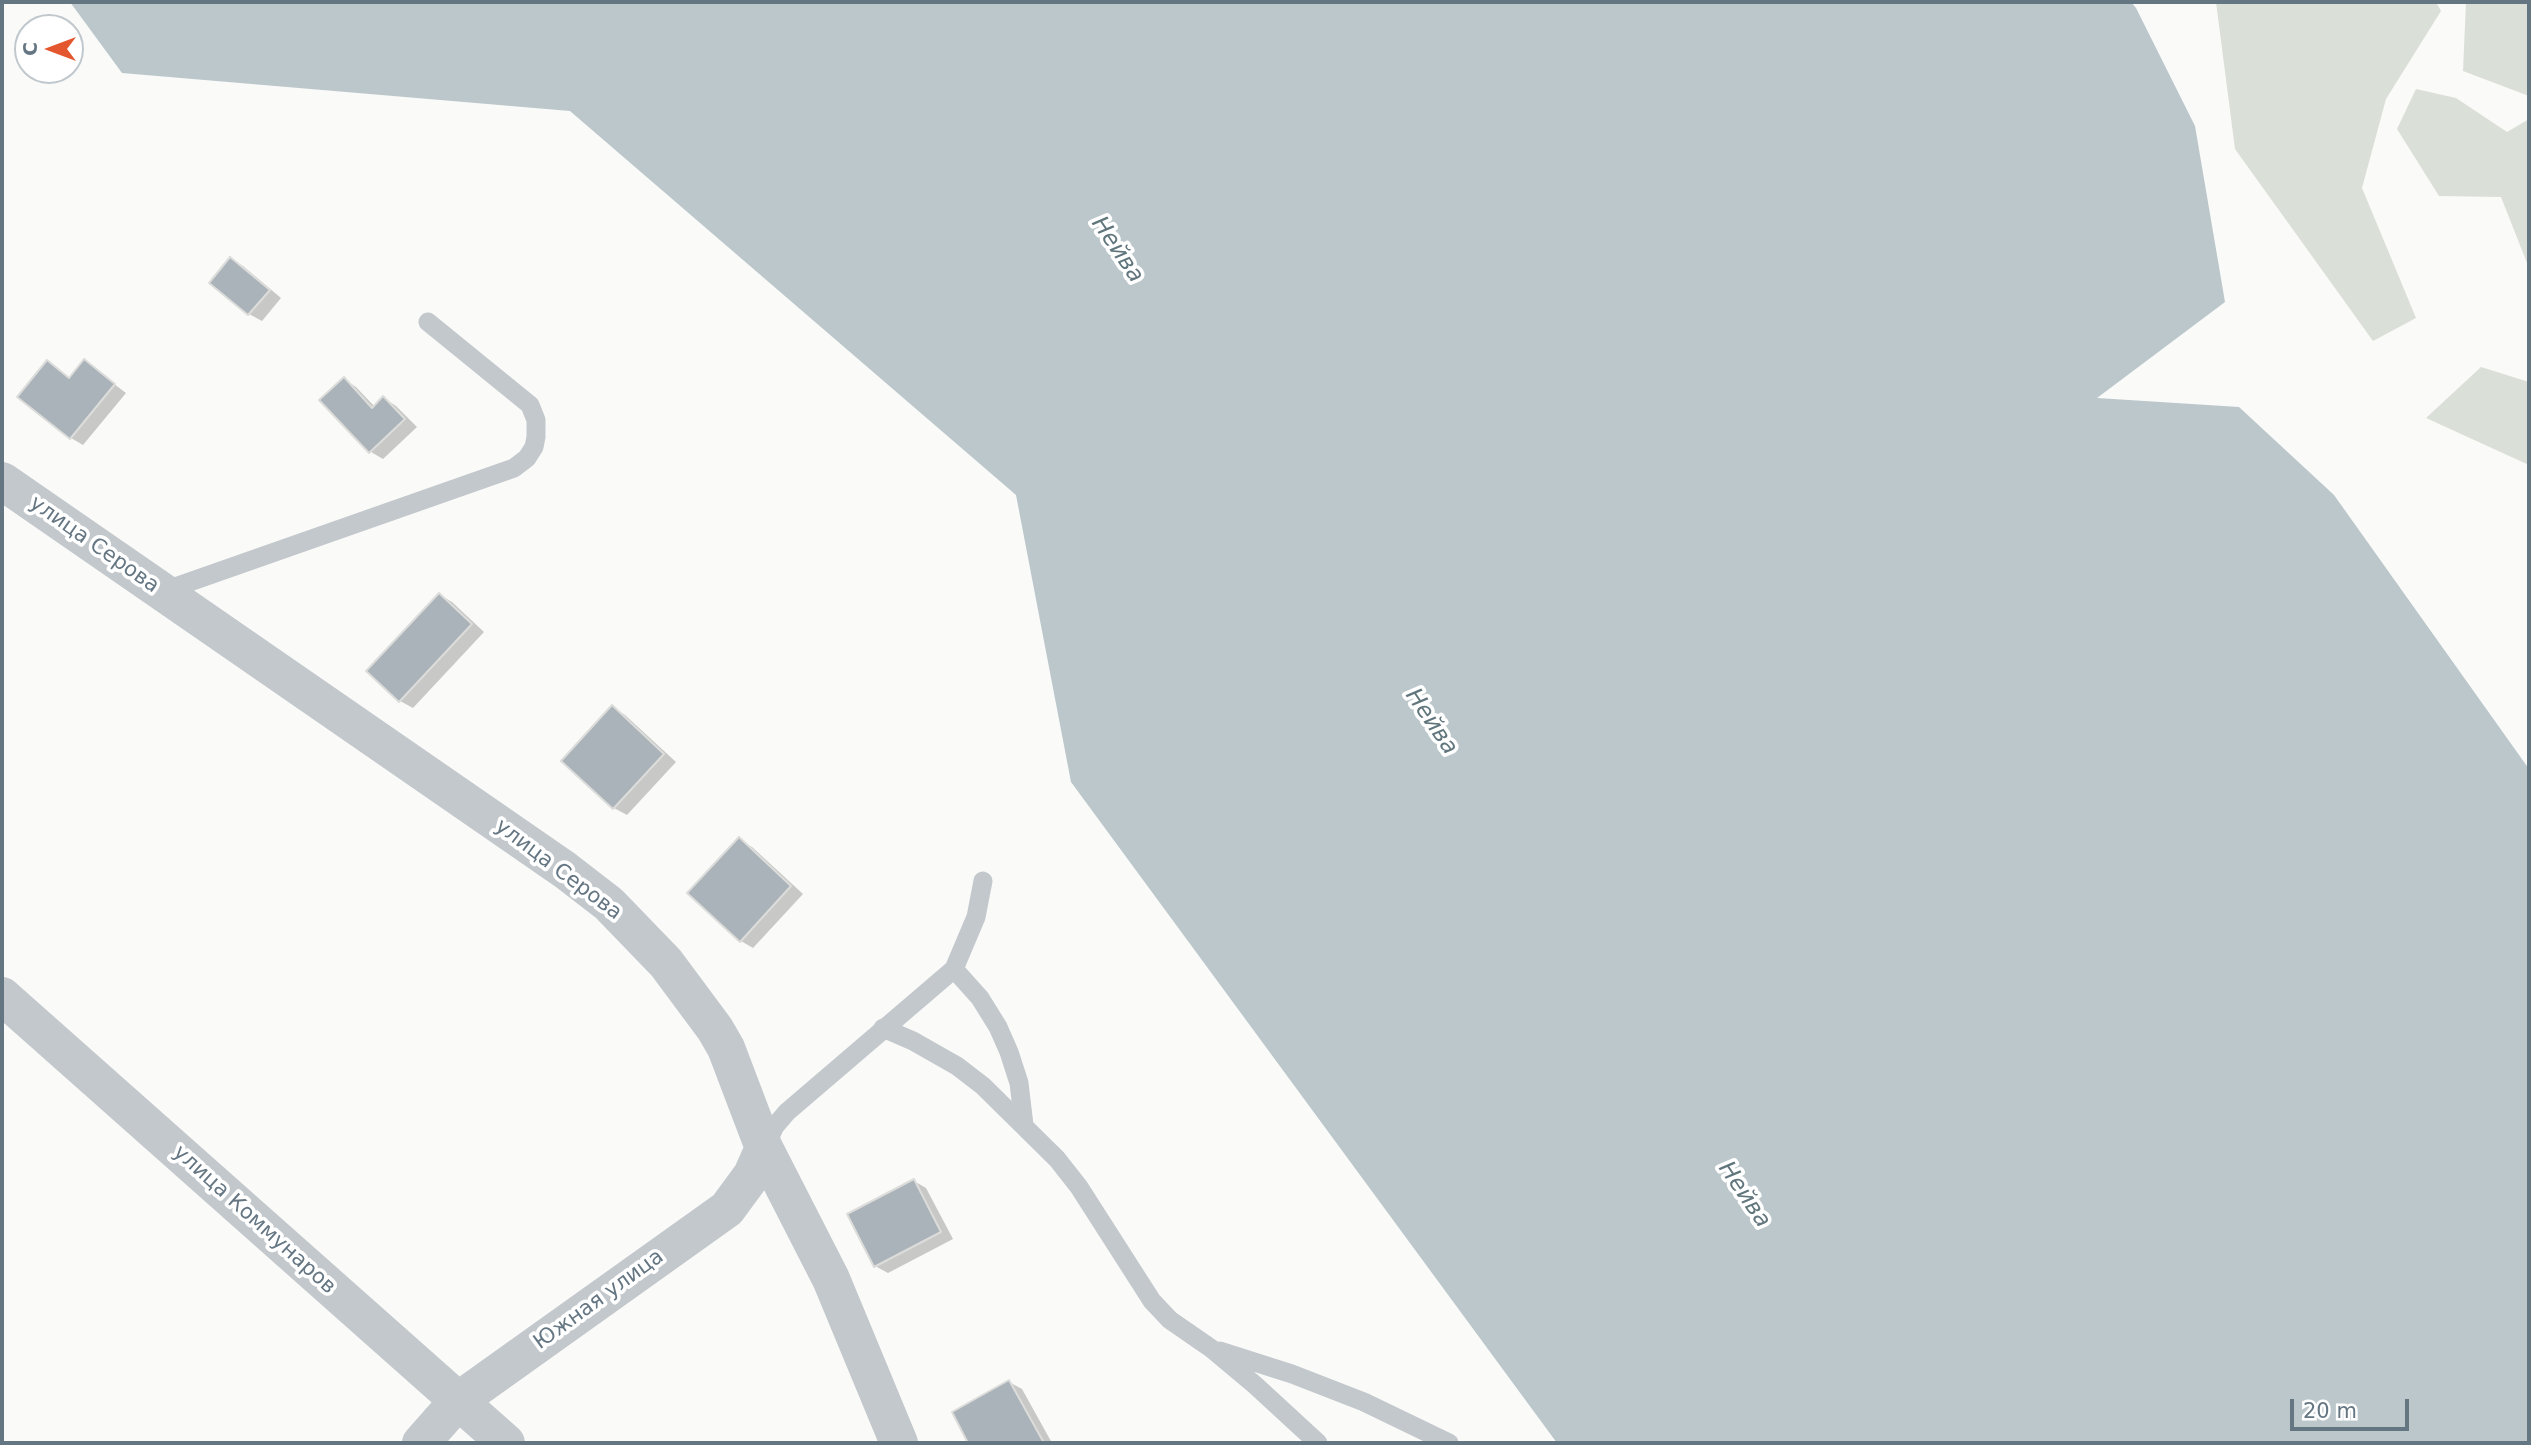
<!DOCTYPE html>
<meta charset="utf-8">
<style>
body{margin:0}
#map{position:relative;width:2531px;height:1445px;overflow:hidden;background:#fafaf8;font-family:"DejaVu Sans",sans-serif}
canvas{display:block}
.frame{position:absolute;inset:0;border:4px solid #657683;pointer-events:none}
.north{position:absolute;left:14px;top:14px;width:70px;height:70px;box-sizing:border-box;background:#fff;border:2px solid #c1c8cd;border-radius:50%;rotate:270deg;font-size:19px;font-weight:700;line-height:28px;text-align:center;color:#657683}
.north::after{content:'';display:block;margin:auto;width:24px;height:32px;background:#e4572e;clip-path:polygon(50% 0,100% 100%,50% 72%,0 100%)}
.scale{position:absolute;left:2290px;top:1399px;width:119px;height:32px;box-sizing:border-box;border:4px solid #657683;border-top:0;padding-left:9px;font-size:21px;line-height:24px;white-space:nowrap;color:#657683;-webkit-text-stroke:5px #fff;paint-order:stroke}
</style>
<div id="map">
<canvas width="2531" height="1445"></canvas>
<div class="frame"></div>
<div class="north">С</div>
<div class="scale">20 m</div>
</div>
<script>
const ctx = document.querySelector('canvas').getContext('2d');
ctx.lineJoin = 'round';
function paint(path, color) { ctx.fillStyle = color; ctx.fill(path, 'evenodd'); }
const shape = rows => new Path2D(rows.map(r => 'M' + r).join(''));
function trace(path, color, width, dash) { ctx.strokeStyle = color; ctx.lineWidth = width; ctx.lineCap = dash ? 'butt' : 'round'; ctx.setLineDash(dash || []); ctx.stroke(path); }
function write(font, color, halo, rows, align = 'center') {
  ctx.font = font + ' "DejaVu Sans",sans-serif'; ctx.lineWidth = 7; ctx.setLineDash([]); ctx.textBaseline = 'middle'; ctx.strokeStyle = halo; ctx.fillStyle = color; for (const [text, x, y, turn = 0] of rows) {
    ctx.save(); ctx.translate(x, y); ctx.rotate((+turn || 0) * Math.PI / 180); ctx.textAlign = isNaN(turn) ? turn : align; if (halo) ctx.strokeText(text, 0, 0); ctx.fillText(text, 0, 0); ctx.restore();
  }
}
paint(shape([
 [2216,2,2436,2,2441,11,2386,99,2362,188,2416,318,2373,341,2235,149],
 [2466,2,2529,2,2529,96,2463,71],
 [2416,89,2456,98,2507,132,2529,119,2529,268,2501,197,2439,196,2397,129],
 [2481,367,2529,382,2529,465,2426,418]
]), '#dadfd7');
paint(shape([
 [70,2,2131,2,2136,8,2195,126,2225,302,2097,398,2239,407,2334,495,2529,769,2529,1443,1557,1443,1071,782,1016,495,570,111,122,73]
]), '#bbc7cb');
paint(shape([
 [230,259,243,266,281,298,262,321,249,314,211,283],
 [85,362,126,393,83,445,71,438,48,363,71,379],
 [344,379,356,387,375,407,384,398,396,406,417,427,383,459,371,452,321,400],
 [440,595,452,602,484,632,413,708,400,701,369,671],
 [612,707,625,715,676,762,627,815,614,808,563,761],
 [739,840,752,847,803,894,753,948,741,941],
 [914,1181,926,1188,953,1239,888,1273,875,1266],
 [1009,1382,1022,1389,1052,1443,970,1443,954,1413]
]), '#0003');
const building = shape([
 [230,257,270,290,248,315,209,283,230,257],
 [84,359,115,384,70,439,17,397,47,360,69,378,84,359],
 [344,377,372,408,383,396,405,419,369,453,319,400,344,377],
 [439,593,472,624,399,702,366,671,439,593],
 [612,705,664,754,613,809,561,761,612,705],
 [739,837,791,886,740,942,687,893,739,837],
 [914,1179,941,1232,874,1267,847,1214,914,1179],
 [1009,1380,1044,1443,968,1443,952,1412,1009,1380]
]);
paint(building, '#aab3b9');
trace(building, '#dcdcda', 2);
trace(shape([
 [161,592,514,468,527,458,534,447,536,437,536,420,530,405,428,322],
 [954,969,980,998,998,1027,1009,1052,1019,1083,1024,1125],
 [883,1028,913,1041,957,1066,983,1086,1057,1159,1079,1187,1152,1301,1170,1320,1212,1349,1255,1385,1318,1443],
 [765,1147,775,1126,787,1112,954,969,976,917,983,881],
 [1220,1351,1292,1374,1364,1402,1449,1443]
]), '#c3c8cc', 19);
trace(shape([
 [2,481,565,870,609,904,666,963,715,1029,726,1048,764,1148,831,1279,899,1443],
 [2,996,506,1443],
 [421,1443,458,1401,727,1209,752,1175,764,1148]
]), '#c3c8cc', 38);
write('21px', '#657683', '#fff', [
 ["улица Серова",94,545,35],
 ["улица Серова",558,870,37],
 ["улица Коммунаров",254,1220,42],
 ["Южная улица",599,1300,-36]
]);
write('italic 23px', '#60757c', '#fff', [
 ["Нейва",1117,250,56],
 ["Нейва",1431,722,56],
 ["Нейва",1744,1195,56]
]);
</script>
